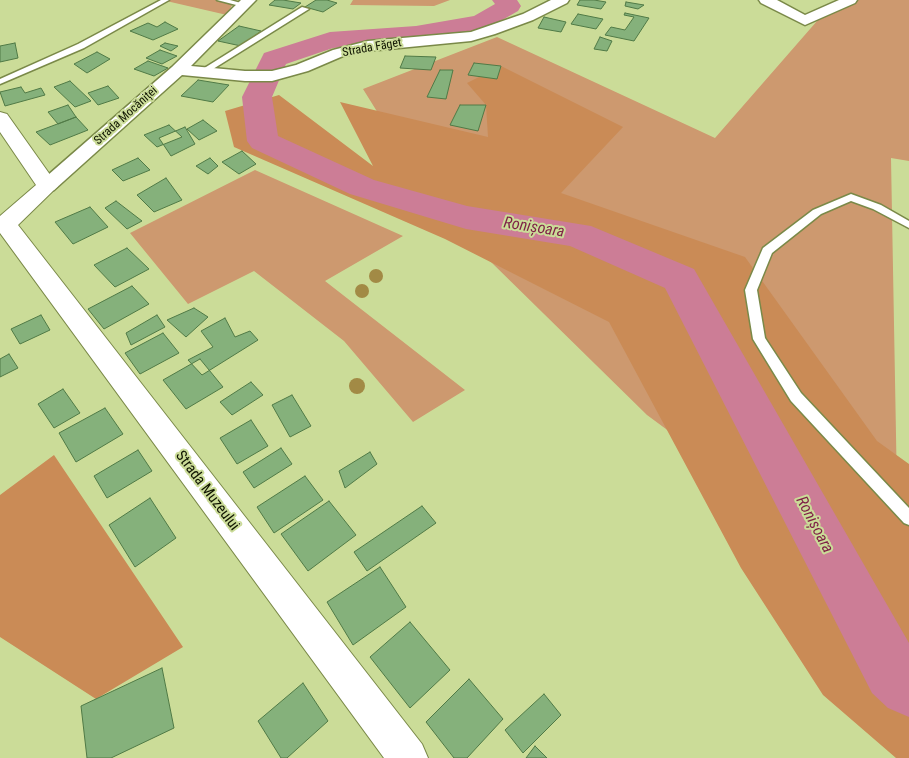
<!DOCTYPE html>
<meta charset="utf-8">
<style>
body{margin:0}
canvas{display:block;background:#cbdc98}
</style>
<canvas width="909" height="758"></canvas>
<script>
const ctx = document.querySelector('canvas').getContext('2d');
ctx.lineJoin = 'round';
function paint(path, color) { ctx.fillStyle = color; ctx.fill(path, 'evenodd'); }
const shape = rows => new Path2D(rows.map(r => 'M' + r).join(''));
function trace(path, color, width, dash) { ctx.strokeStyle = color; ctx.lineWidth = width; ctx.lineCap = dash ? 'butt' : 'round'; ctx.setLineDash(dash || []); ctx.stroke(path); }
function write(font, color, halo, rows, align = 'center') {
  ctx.font = font + ' "Roboto Condensed",sans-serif'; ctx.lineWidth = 4; ctx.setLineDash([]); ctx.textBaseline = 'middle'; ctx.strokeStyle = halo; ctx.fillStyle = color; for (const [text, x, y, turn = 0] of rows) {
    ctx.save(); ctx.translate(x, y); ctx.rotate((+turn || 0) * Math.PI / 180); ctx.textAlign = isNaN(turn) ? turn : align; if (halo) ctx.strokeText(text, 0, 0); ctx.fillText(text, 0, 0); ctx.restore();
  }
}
paint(shape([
 [162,0,237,0,233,3,227,15],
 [353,0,450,0,434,6,350,5],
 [839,0,909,0,909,161,891,158,899,601,647,415,439,211,363,89,497,37,715,138,824,13],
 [255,170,403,236,325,281,465,390,413,422,344,341,254,271,188,304,130,233]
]), '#cd996f');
paint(shape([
 [501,66,623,127,561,193,745,257,877,441,909,464,909,758,896,758,823,695,741,568,609,322,445,239,234,147,225,111,279,95,373,166,340,102,488,137,486,105,467,83],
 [54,455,183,647,96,699,0,637,0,495]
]), '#ca8b56');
paint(shape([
 [492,0,517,0,521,6,518,11,490,27,481,30,416,42,333,48,286,64,272,97,278,136,374,180,467,206,591,226,694,269,909,643,909,717,888,708,872,693,665,288,570,246,466,229,350,194,252,148,247,141,242,97,264,53,330,32,416,26,474,16,495,4,492,0]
]), '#cc7d96');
const building = shape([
 [275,0,283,0,301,3,293,9,269,5,275,0],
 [316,0,327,0,337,3,323,12,305,7,316,0],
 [580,0,594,0,606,2,601,9,577,5,580,0],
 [626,2,644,5,638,9,625,6,626,2],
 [625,13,649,18,634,41,605,35,611,27,625,30,634,17,624,15,625,13],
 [578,14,603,19,596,29,571,24,578,14],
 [544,17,566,22,561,32,538,28,544,17],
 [165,22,178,29,153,40,130,31,148,23,157,27,165,22],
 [239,26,261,31,241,46,218,41,239,26],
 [600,37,612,41,607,51,594,49,600,37],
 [15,43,18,58,0,62,0,46,15,43],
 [165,43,178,46,171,51,160,46,165,43],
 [160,50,177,56,162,64,146,58,160,50],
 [97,52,110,59,87,73,74,64,97,52],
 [405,56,436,57,431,70,400,68,405,56],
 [148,61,168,68,154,76,134,69,148,61],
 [474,63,501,66,497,79,468,75,474,63],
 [440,70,453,70,446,99,427,97,440,70],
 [198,80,229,85,213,102,181,96,198,80],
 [70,81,91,101,75,107,54,87,70,81],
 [108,86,119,98,98,105,88,93,108,86],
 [21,87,25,93,41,88,45,95,5,106,0,92,21,87],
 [68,105,76,117,58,124,48,112,68,105],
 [460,105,486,105,478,131,450,125,460,105],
 [76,117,88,130,50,145,36,132,76,117],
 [203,120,217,131,199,140,187,129,203,120],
 [169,125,182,137,157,147,144,135,169,125],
 [185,127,195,144,171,156,159,138,185,127],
 [242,151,256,164,239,174,222,162,242,151],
 [138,158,150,170,123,181,112,170,138,158],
 [210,158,218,166,208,174,196,166,210,158],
 [166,178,182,200,154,212,137,195,166,178],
 [116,201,142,221,127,229,105,208,116,201],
 [90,207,108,227,73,244,55,222,90,207],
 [127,248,149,269,115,287,94,265,127,248],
 [132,286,149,304,104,329,88,309,132,286],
 [194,308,208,317,186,337,167,320,194,308],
 [41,315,50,330,20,344,11,329,41,315],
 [157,315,165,327,131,345,126,333,157,315],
 [225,318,235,337,250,331,258,340,202,375,188,360,213,347,201,331,225,318],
 [163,333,179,353,140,374,125,353,163,333],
 [9,354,18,368,0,377,0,359,9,354],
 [200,359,223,387,186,409,163,380,200,359],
 [251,382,263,395,232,415,220,402,251,382],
 [63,389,80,413,54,428,38,404,63,389],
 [292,395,311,426,290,437,272,405,292,395],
 [105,408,123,434,76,462,59,433,105,408],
 [251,420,268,446,237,464,220,438,251,420],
 [281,448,292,464,254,488,243,472,281,448],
 [138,450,152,471,107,498,94,476,138,450],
 [370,452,377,464,345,488,339,471,370,452],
 [305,476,323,500,274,533,257,507,305,476],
 [150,498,176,538,135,567,109,525,150,498],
 [329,501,356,535,308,571,281,534,329,501],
 [422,506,436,523,367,571,354,552,422,506],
 [380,567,406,607,353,645,327,602,380,567],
 [410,622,450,670,410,708,370,657,410,622],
 [162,668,174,728,111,758,87,758,81,706,162,668],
 [469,679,503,719,467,758,454,758,426,722,469,679],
 [303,683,328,721,287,758,281,758,258,721,303,683],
 [544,694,561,715,523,753,505,730,544,694],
 [535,746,547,758,526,758,535,746]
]);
paint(building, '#85b17b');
trace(building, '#507a46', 1);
const lane = shape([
 [161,0,169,0,84,48,0,84,0,79,78,44,161,0],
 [217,0,230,0,248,5,244,7,217,0],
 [302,7,309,9,205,74,198,72,302,7],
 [851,194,881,205,909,221,909,228,873,209,851,201,821,214,772,253,757,290,765,338,801,393,909,508,909,525,904,523,791,401,753,339,745,290,763,248,813,210,851,194]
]);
const street = shape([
 [241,0,256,0,191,66,245,71,272,71,296,65,333,50,368,41,471,32,523,14,551,0,569,0,567,3,533,20,495,34,471,41,368,51,343,56,308,71,272,81,245,81,182,75,54,190,47,192,40,190,37,186,40,182,172,67,241,0],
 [759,0,777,0,805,15,839,0,857,0,855,3,805,25,761,3,759,0]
]);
const secondary = shape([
 [0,112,7,114,58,186,18,225,422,744,428,758,384,758,0,233,0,216,36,185,0,132,0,112]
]);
trace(lane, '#7a8948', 3);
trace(street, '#7a8948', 3);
trace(secondary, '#7a8948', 2);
paint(lane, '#fff');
paint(street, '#fff');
paint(secondary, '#fff');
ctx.fillStyle = '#a28a45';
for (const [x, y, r] of [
 [376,276,7],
 [362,291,7],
 [357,386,8]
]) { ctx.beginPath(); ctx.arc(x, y, r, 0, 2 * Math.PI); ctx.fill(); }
write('12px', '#0f1400', '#cbdc98', [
 ["Strada Făget",372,48,-10],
 ["Strada Mocăniței",126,116,-42]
]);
write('15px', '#0f1400', '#cbdc98', [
 ["Strada Muzeului",207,491,53]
]);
write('italic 16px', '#7e1f46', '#cbdc98', [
 ["Ronișoara",534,228,9],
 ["Ronișoara",814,525,62]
]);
</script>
